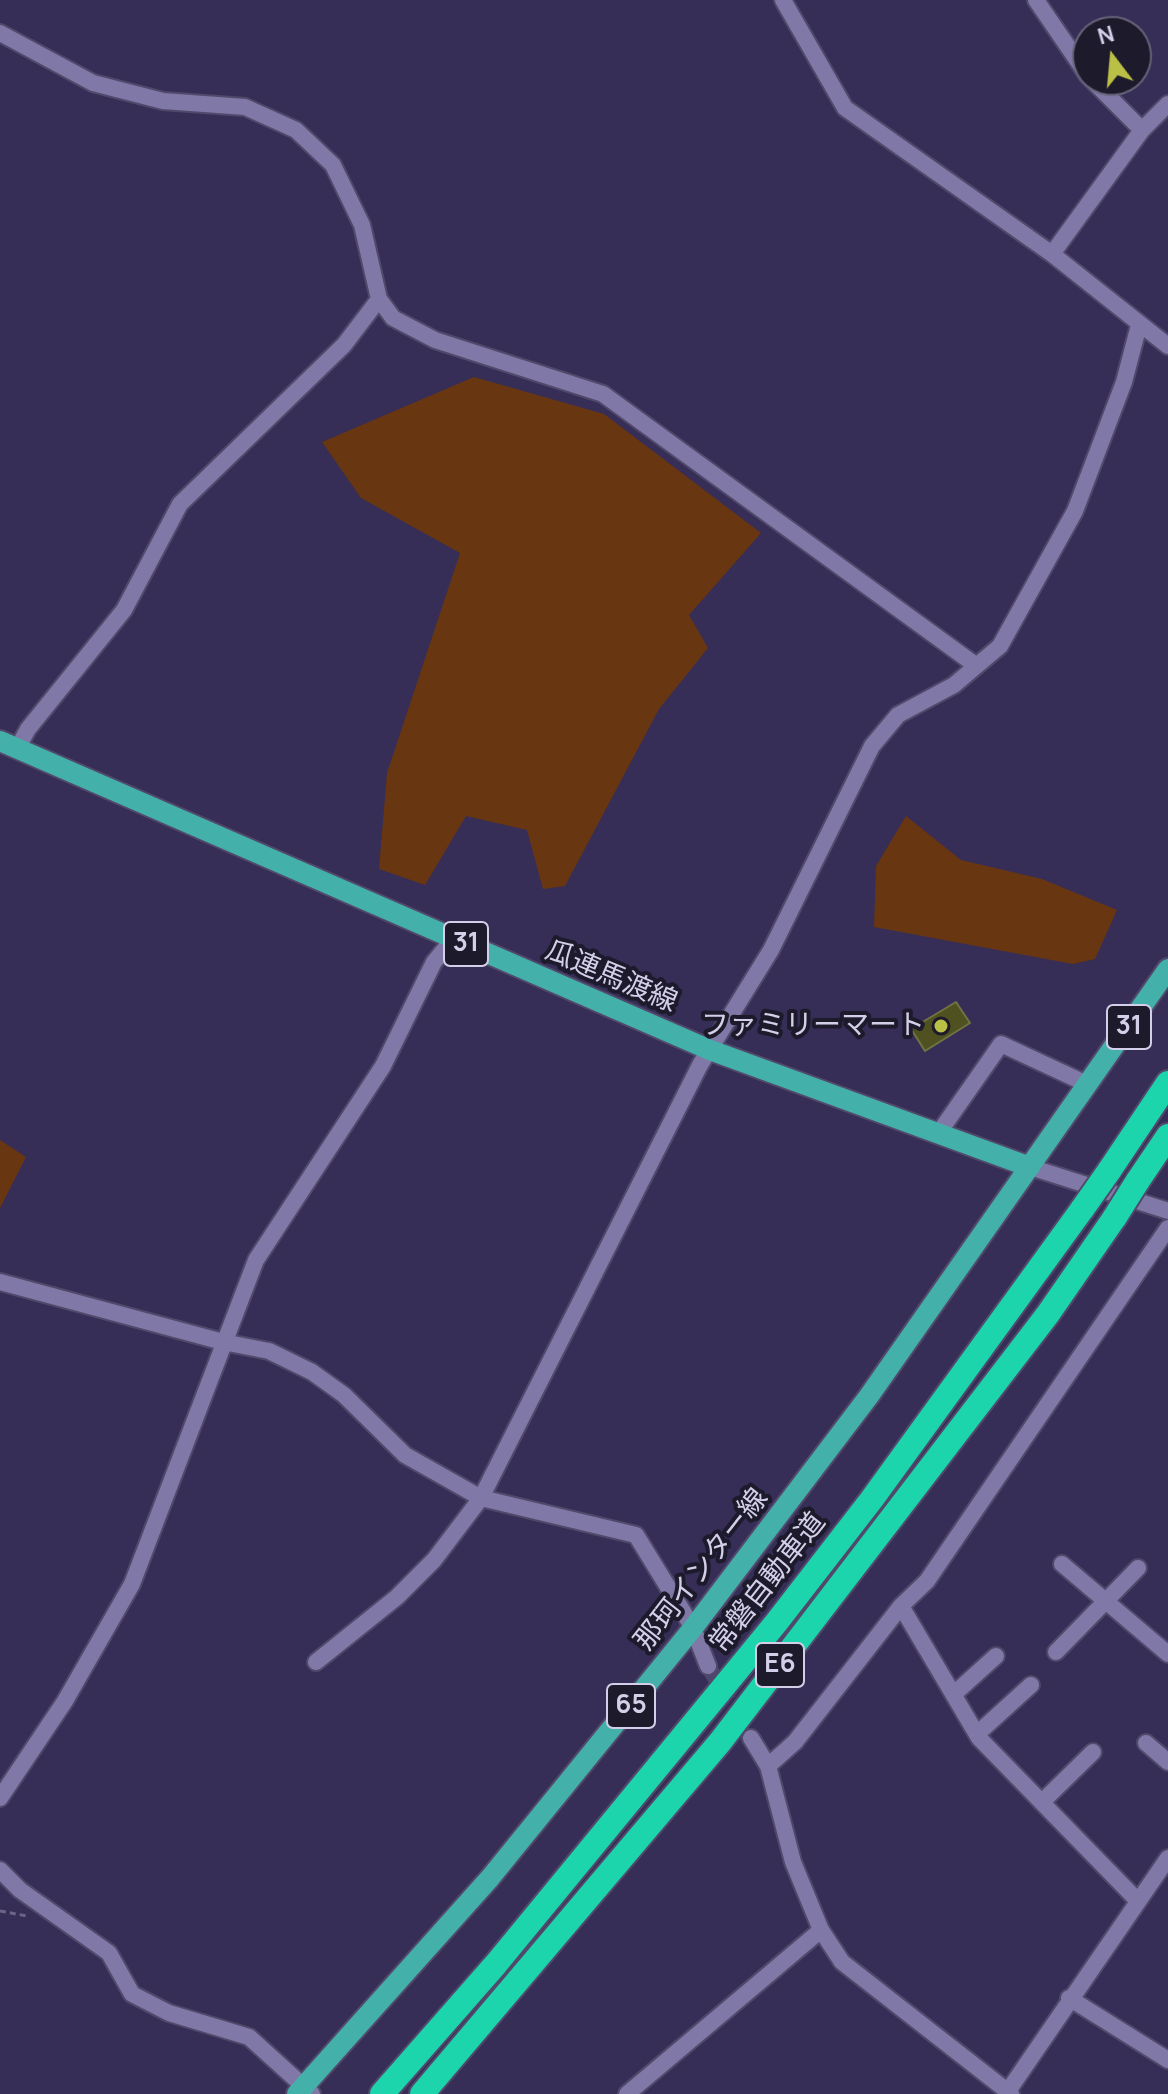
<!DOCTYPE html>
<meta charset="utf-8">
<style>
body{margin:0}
#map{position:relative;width:1168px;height:2094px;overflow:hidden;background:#362e56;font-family:Manrope,sans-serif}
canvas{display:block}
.north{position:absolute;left:1072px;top:16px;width:80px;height:80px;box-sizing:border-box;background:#1d1a2c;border:2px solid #666278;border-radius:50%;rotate:344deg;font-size:22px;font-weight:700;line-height:32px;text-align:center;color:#d3cfe9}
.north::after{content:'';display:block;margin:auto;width:28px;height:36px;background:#bac045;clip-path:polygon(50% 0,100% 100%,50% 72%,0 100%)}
</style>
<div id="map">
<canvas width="1168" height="2094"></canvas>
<div class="north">N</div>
</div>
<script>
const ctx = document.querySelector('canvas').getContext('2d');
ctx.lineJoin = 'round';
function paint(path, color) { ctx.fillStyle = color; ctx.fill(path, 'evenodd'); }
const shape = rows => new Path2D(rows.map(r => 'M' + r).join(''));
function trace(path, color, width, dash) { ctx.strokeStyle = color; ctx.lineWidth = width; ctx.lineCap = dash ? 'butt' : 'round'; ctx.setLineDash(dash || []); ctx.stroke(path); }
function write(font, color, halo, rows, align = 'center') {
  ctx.font = font + ' Manrope,"Noto Sans JP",sans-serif'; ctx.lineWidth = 8; ctx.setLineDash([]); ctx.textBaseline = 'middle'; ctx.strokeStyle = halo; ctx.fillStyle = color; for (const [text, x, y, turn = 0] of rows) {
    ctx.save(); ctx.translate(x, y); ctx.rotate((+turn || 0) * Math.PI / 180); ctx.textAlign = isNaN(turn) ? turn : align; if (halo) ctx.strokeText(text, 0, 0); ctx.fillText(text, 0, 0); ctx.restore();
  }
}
paint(shape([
 [474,377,604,414,761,533,689,615,708,648,659,709,565,886,543,889,527,830,466,816,425,885,379,869,387,773,460,553,361,498,322,442],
 [906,816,961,860,1042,879,1117,910,1095,959,1073,964,874,927,876,866],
 [0,1140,26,1157,0,1208]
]), '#693612');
const building = shape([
 [956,1002,970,1023,925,1051,911,1029,956,1002]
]);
paint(building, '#4f5120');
trace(building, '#707342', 2);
trace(shape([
 [708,1666,742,1723]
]), '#4e466c', 16, [16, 8]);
const minor = shape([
 [783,0,845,108,1052,254,1168,346],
 [1036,0,1088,76],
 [0,33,93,83,163,101,245,107,296,130,333,165,362,225,379,299,393,318,435,340,603,394,974,664],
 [1092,80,1142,130],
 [1052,254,1142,130,1168,104],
 [17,749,28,729,124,610,180,504,344,345,379,299],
 [938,1134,1001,1044,1089,1085],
 [0,1282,223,1342,269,1351,312,1372,344,1395,405,1455,481,1498,636,1535,693,1628,708,1666],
 [1062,1564,1168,1654],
 [901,1606,979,1738,1136,1899],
 [1056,1652,1138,1568],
 [316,1662,397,1597,434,1560,481,1498,700,1065,771,950,872,746,898,715,954,685,1000,646,1075,511,1124,382,1139,325],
 [954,1694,996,1656],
 [977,1734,1031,1685],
 [751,1738,768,1766,793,1862,821,1930,842,1962,1011,2094],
 [1146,1743,1168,1762],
 [768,1766,795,1742,901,1606,927,1581,1168,1228],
 [0,1798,65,1701,132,1584,256,1260,383,1066,434,962,453,939],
 [1042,1802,1093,1752],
 [0,1870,20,1890,109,1953,132,1994,169,2013,249,2037,312,2094],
 [1069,1998,1168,2060],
 [627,2094,821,1930],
 [1006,2094,1168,1858]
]);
const tertiary = shape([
 [1030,1167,1168,1211]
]);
const primary = shape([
 [0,741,710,1050,1030,1167],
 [297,2094,490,1878,693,1628,869,1396,1168,969]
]);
const motorway = shape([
 [1109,1171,1168,1083],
 [1137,1182,1168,1136],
 [382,2094,496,1964,776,1623,872,1499,1083,1208],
 [422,2094,720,1742,1048,1314,1115,1217]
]);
trace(minor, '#51496b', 20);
trace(tertiary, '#51496b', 20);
trace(primary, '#51496b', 24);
trace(motorway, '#51496b', 28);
trace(shape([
 [0,1911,27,1916]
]), '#6c6589', 3, [6, 4]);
trace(minor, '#8078a6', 16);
trace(tertiary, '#8078a6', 16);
trace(primary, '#44b0aa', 20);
trace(motorway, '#1cd5ac', 24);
const motorwayBridge = shape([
 [1083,1208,1109,1171],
 [1115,1217,1137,1182]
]);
trace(motorwayBridge, '#51496b', 28, []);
trace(motorwayBridge, '#1cd5ac', 24);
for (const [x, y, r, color] of [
 [941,1026,8,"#bac045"]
]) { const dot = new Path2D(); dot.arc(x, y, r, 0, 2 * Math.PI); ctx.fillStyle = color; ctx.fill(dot); trace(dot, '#1d1a2c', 3); }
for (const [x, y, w] of [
 [466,944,44],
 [1129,1027,44],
 [780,1665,48],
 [631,1706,48]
]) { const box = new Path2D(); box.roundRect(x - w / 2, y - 22, w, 44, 6); ctx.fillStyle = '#1d1a2c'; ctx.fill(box); trace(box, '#d3cfe9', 2); }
write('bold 26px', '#d3cfe9', null, [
 ["31",466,944],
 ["31",1129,1027],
 ["E6",780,1665],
 ["65",631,1706]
]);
write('28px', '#d3cfe9', '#1d1a2c', [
 ["瓜連馬渡線",611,977,23],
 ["那珂インター線",702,1570,-52],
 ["常磐自動車道",768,1583,-52]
]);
write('28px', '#d3cfe9', '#1d1a2c', [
 ["ファミリーマート",925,1026]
], 'right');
</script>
